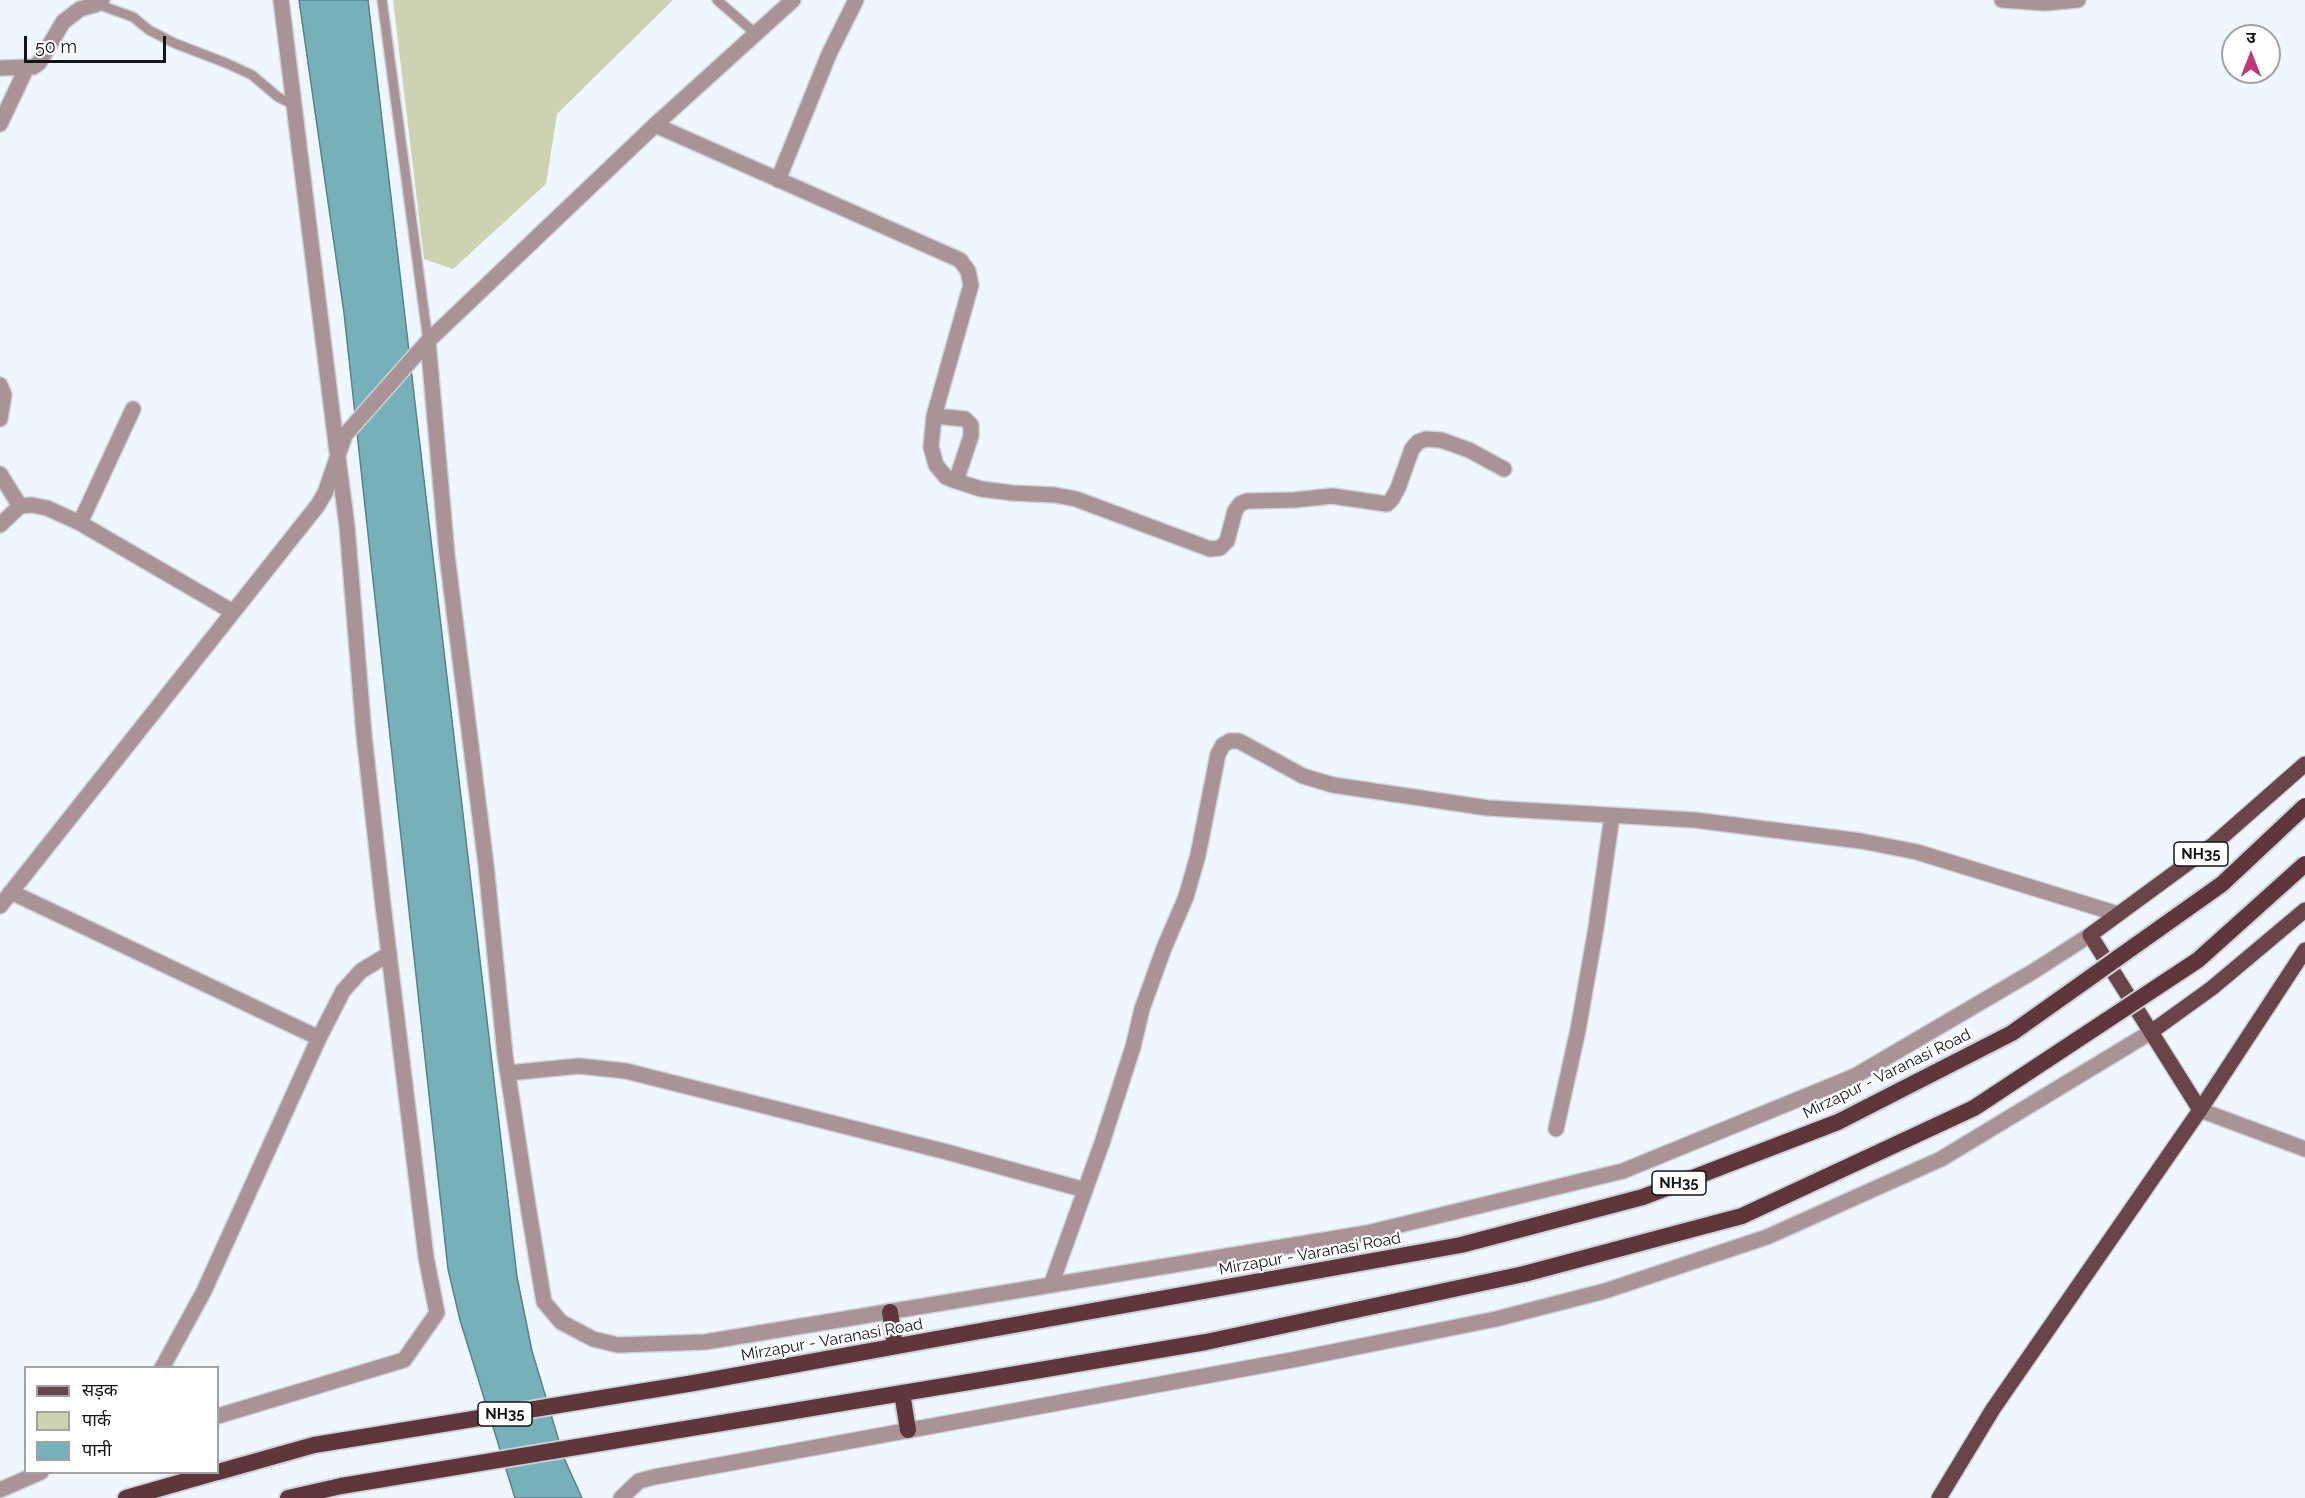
<!DOCTYPE html>
<meta charset="utf-8">
<style>
body{margin:0}
#map{position:relative;width:2305px;height:1498px;overflow:hidden;background:#f0f6fe;font-family:Raleway,"Noto Sans Devanagari",sans-serif}
canvas{display:block}
.legend{position:absolute;left:24px;top:1366px;width:195px;height:108px;box-sizing:border-box;background:#fff;border:2px solid #a0a1a2;margin:0;padding:8px 10px;list-style:none;font-size:18px;color:#121417}
.legend li{display:flex;align-items:center;gap:12px;height:30px}
.legend b{width:30px;border:2px solid #a0a1a2}
.north{position:absolute;left:2221px;top:24px;width:60px;height:60px;box-sizing:border-box;background:#fff;border:2px solid #a0a1a2;border-radius:50%;rotate:0deg;font-size:16px;font-weight:700;line-height:24px;text-align:center;color:#121417}
.north::after{content:'';display:block;margin:auto;width:21px;height:27px;background:#bd3779;clip-path:polygon(50% 0,100% 100%,50% 72%,0 100%)}
.scale{position:absolute;left:24px;top:36px;width:142px;height:27px;box-sizing:border-box;border:3px solid #121417;border-top:0;padding-left:8px;font-size:18px;line-height:21px;white-space:nowrap;color:#121417;-webkit-text-stroke:4px #fff;paint-order:stroke}
</style>
<div id="map">
<canvas width="2305" height="1498"></canvas>
<ul class="legend">
<li><b style="height:8px;background:#694449"></b>सड़क</li>
<li><b style="height:16px;background:#cdd3b1"></b>पार्क</li>
<li><b style="height:16px;background:#76b0b9"></b>पानी</li>
</ul>
<div class="north">उ</div>
<div class="scale">50 m</div>
</div>
<script>
const ctx = document.querySelector('canvas').getContext('2d');
ctx.lineJoin = 'round';
function paint(path, color) { ctx.fillStyle = color; ctx.fill(path, 'evenodd'); }
const shape = rows => new Path2D(rows.map(r => 'M' + r).join(''));
function trace(path, color, width, dash) { ctx.strokeStyle = color; ctx.lineWidth = width; ctx.lineCap = dash ? 'butt' : 'round'; ctx.setLineDash(dash || []); ctx.stroke(path); }
function write(font, color, halo, rows, align = 'center') {
  ctx.font = font + ' Raleway,sans-serif'; ctx.lineWidth = 4.5; ctx.setLineDash([]); ctx.textBaseline = 'middle'; ctx.strokeStyle = halo; ctx.fillStyle = color; for (const [text, x, y, turn = 0] of rows) {
    ctx.save(); ctx.translate(x, y); ctx.rotate((+turn || 0) * Math.PI / 180); ctx.textAlign = isNaN(turn) ? turn : align; if (halo) ctx.strokeText(text, 0, 0); ctx.fillText(text, 0, 0); ctx.restore();
  }
}
paint(shape([
 [393,0,673,0,557,114,546,184,453,269,424,259]
]), '#cdd3b1');
const water = shape([
 [299,0,368,0,517,1277,532,1351,564,1458,582,1498,515,1498,460,1320,448,1269,344,313,299,0]
]);
paint(water, '#76b0b9');
trace(water, '#588188', 1.5);
const service = shape([
 [382,0,428,341],
 [717,0,755,33],
 [97,4,133,17,149,30,174,43,226,63,252,75,278,97,294,105]
]);
const minor = shape([
 [281,0,337,452],
 [0,68,33,67,39,63,63,22,80,9,97,4,102,0],
 [0,124,27,67],
 [655,125,960,260,968,271,971,285,934,416,931,447,936,465,946,477,956,481,981,489,1013,493,1055,495,1076,499,1210,549,1220,548,1227,541,1235,511,1240,504,1247,501,1294,500,1332,496,1387,504,1392,499,1398,488,1412,449,1418,442,1426,439,1441,440,1469,450,1504,469],
 [778,180,829,54,856,0],
 [0,385,4,395,0,419],
 [934,416,965,419,971,425,971,436,956,481],
 [0,474,20,506],
 [80,523,133,409],
 [0,525,20,506,32,505,47,508,80,523,233,612],
 [11,892,319,1038],
 [508,1073,579,1066,626,1071,947,1152,1085,1190],
 [2200,1110,2305,1149],
 [1556,1129,1578,1030,1596,928,1612,816],
 [1051,1285,1102,1143,1133,1047,1142,1009,1164,948,1186,897,1198,855,1218,754,1223,745,1230,741,1239,741,1303,776,1333,785,1488,808,1694,820,1861,841,1917,852,2118,914],
 [162,1368,204,1291,319,1038,343,991,361,971,389,954]
]);
const tertiary = shape([
 [2002,0,2045,3,2078,0],
 [428,341,447,555,486,865,505,1055,529,1212,544,1302,561,1322,593,1339,618,1345,705,1342,1367,1233,1623,1171,1855,1076,2034,971,2090,935],
 [0,906,318,505,325,493,345,435,428,341,655,125,793,0],
 [218,1416,404,1360,437,1313,426,1257,383,905,364,735,347,526,338,458],
 [0,1490,41,1472],
 [621,1498,639,1481,654,1477,1292,1360,1496,1319,1605,1291,1767,1237,1941,1159,2151,1032]
]);
const primary = shape([
 [2151,1032,2212,988,2305,910],
 [2200,1110,2090,935,2214,844,2305,764],
 [1939,1498,1993,1409,2200,1110,2305,950]
]);
const trunk = shape([
 [890,1312,895,1346],
 [902,1393,908,1430],
 [218,1472,314,1445,694,1383,958,1335],
 [126,1498,217,1472],
 [288,1498,341,1486,969,1382]
]);
trace(service, '#ccd2d9', 12);
trace(minor, '#ccd2d9', 18);
trace(tertiary, '#ccd2d9', 18);
trace(primary, '#ccd2d9', 18);
trace(trunk, '#ccd2d9', 20);
trace(service, '#aa9396', 9);
trace(minor, '#aa9396', 15);
trace(tertiary, '#aa9396', 15);
trace(primary, '#694449', 15);
trace(trunk, '#5e363c', 16);
const trunkBridge = shape([
 [958,1335,1461,1245,1643,1197,1838,1122,2012,1033,2222,884,2305,806],
 [969,1382,1206,1342,1524,1274,1742,1216,1974,1108,2198,960,2305,864]
]);
trace(trunkBridge, '#ccd2d9', 20, []);
trace(trunkBridge, '#5e363c', 16);
for (const [x, y, w] of [
 [2201,854,54],
 [1679,1183,54],
 [505,1414,54]
]) { const box = new Path2D(); box.roundRect(x - w / 2, y - 12, w, 24, 4.5); ctx.fillStyle = '#fff'; ctx.fill(box); trace(box, '#121417', 1.5); }
write('bold 15px', '#121417', null, [
 ["NH35",2201,854],
 ["NH35",1679,1183],
 ["NH35",505,1414]
]);
write('16px', '#121417', '#fff', [
 ["Mirzapur - Varanasi Road",1887,1074,-26],
 ["Mirzapur - Varanasi Road",1310,1254,-10],
 ["Mirzapur - Varanasi Road",832,1340,-10]
]);
</script>
